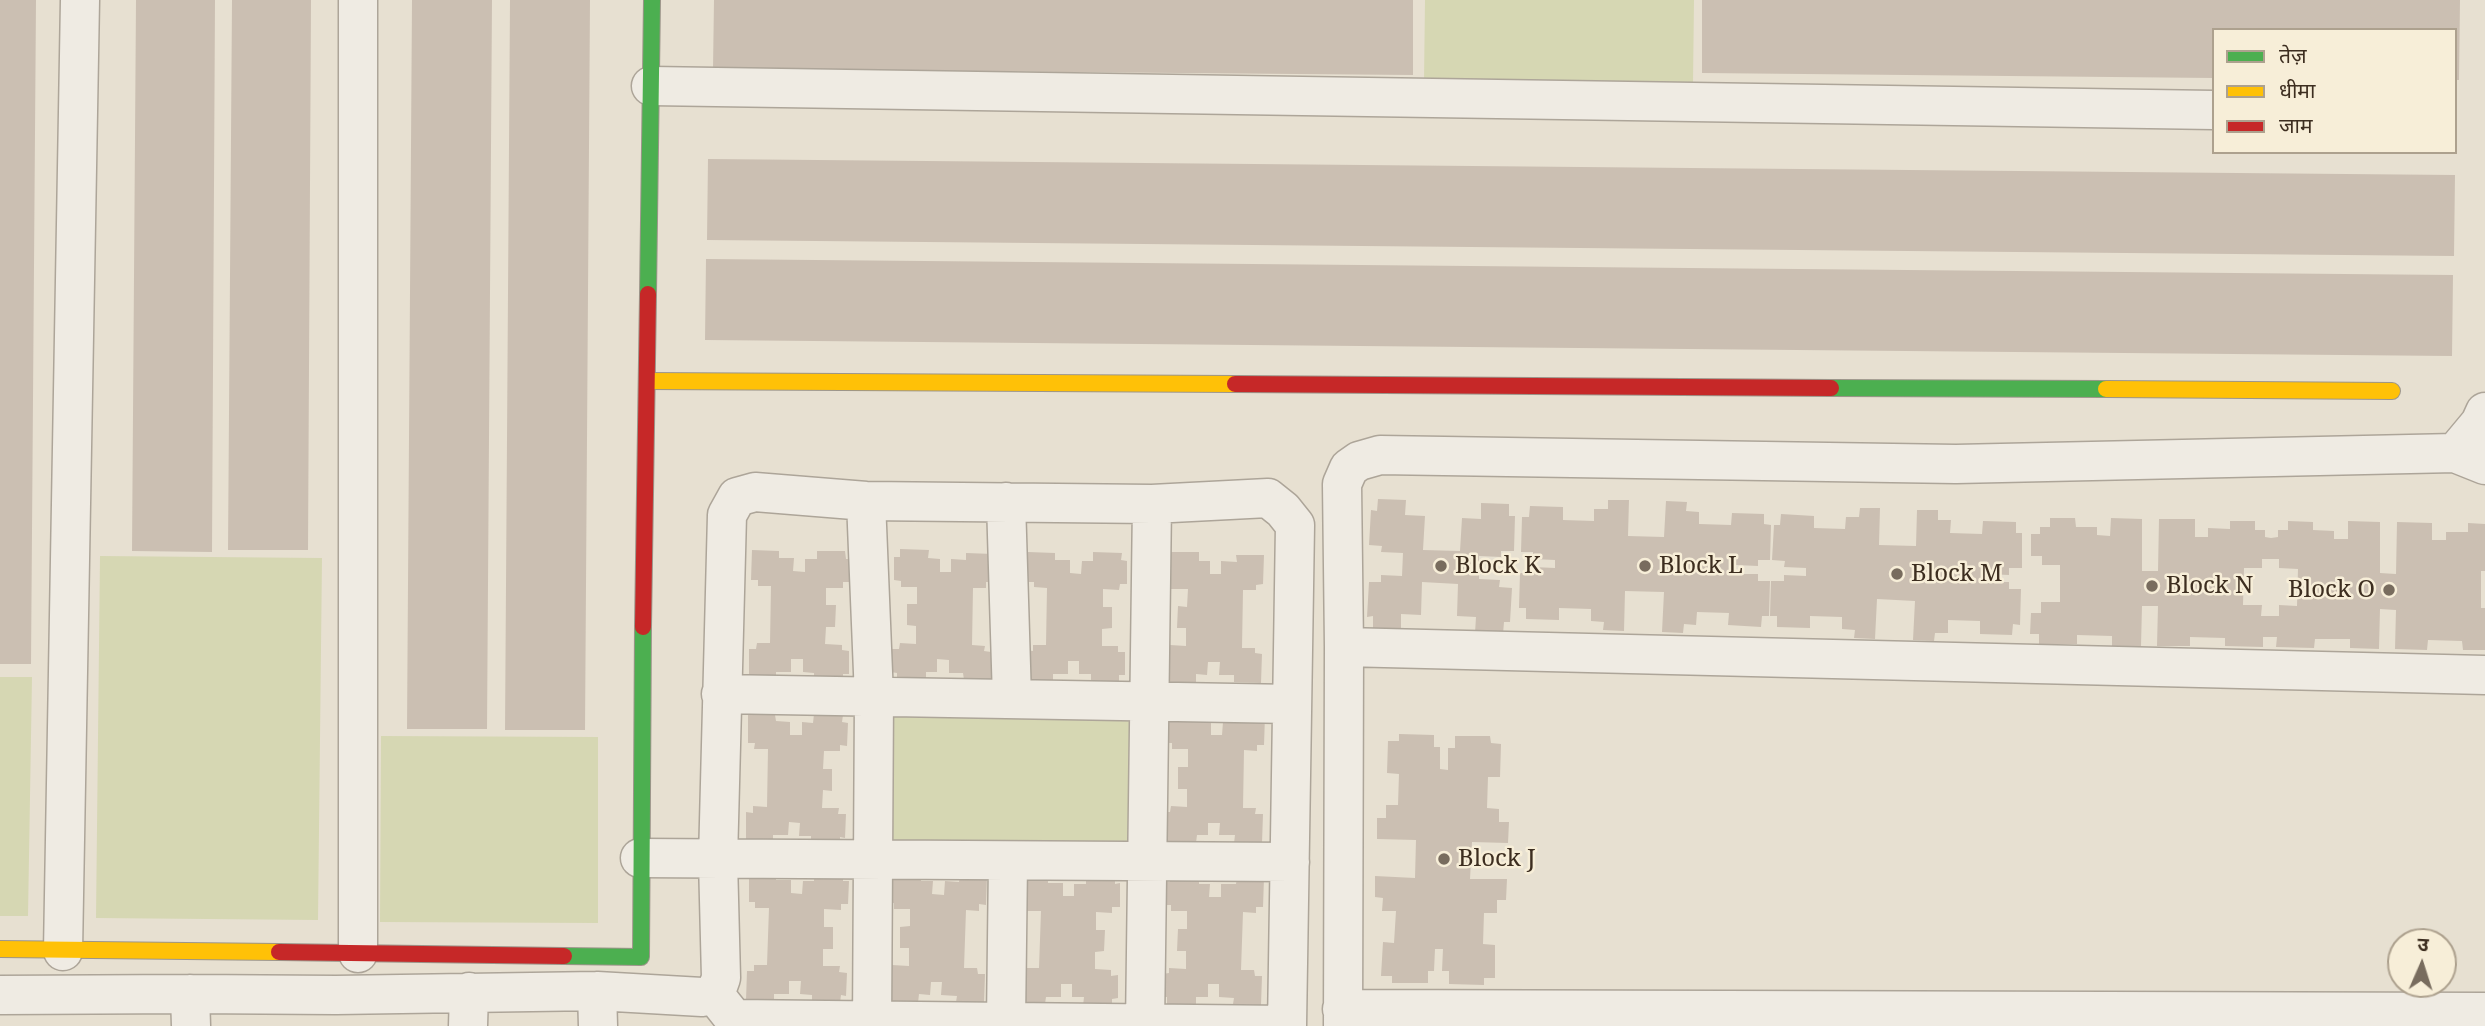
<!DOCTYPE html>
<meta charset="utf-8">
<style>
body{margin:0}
#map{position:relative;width:2485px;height:1026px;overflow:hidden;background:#e7e0d1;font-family:"Noto Serif","Noto Sans Devanagari",serif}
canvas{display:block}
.legend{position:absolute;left:2212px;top:28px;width:245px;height:126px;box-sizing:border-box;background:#f7eed8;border:2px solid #ada18e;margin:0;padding:9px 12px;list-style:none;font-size:21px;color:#3d2e20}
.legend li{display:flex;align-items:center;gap:14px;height:35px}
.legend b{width:35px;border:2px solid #ada18e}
.north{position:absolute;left:2387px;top:928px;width:70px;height:70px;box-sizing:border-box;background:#f7eed8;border:2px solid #ada18e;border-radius:50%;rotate:3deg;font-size:19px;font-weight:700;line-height:28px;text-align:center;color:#3d2e20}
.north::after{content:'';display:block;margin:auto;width:24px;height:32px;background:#786c5e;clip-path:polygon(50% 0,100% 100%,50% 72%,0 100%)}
</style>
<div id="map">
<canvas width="2485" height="1026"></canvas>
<ul class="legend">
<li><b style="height:9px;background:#4caf50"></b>तेज़</li>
<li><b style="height:9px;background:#ffc107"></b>धीमा</li>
<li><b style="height:9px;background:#c62828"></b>जाम</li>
</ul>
<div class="north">उ</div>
</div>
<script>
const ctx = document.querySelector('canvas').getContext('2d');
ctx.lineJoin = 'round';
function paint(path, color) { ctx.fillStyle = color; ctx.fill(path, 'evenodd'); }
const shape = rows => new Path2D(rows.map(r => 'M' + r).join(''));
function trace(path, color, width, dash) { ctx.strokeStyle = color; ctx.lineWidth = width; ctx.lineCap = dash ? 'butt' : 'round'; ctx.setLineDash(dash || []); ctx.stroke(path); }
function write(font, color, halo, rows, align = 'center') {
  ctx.font = font + ' "Noto Serif",serif'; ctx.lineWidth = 5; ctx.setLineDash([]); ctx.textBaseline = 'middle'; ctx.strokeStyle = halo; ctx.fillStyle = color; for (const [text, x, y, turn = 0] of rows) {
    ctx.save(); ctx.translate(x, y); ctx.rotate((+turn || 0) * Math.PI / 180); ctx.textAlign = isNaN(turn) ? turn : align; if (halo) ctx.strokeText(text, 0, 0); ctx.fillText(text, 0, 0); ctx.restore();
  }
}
paint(shape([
 [1425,0,1694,0,1693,84,1424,81],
 [100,556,322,558,318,920,96,918],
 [0,677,32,677,28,916,0,916],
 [892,716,1130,718,1129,845,890,843],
 [381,736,598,737,598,923,380,922]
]), '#d6d7b3');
paint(shape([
 [0,0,36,0,31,664,0,664],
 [136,0,215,0,212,552,132,551],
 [232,0,311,0,308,550,228,550],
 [412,0,492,0,487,729,407,729],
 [510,0,590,0,585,730,505,730],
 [714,0,1413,0,1413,75,713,69],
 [1702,0,2460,0,2459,80,2455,80,2455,30,2214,30,2214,78,1702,73],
 [708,159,2455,175,2454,256,707,240],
 [706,259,2453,275,2452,356,705,340],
 [1378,499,1406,500,1405,515,1425,516,1423,550,1460,551,1462,518,1481,519,1481,503,1509,504,1509,516,1515,516,1514,551,1501,551,1501,557,1479,556,1479,579,1500,580,1499,587,1512,588,1510,622,1504,622,1503,634,1475,633,1476,617,1457,616,1458,584,1422,582,1421,615,1401,614,1401,629,1373,629,1373,616,1367,617,1369,582,1381,582,1381,575,1402,576,1403,553,1381,552,1382,546,1369,545,1371,510,1377,511],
 [1608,500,1629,500,1628,536,1664,537,1666,501,1687,502,1686,511,1699,512,1699,524,1731,525,1732,513,1764,514,1764,524,1771,525,1770,560,1758,560,1758,566,1736,565,1736,574,1758,574,1758,581,1770,581,1769,616,1762,616,1761,627,1728,625,1729,613,1697,612,1696,625,1684,624,1683,633,1662,632,1664,592,1625,591,1624,631,1603,630,1604,622,1591,621,1591,609,1559,608,1559,620,1526,619,1526,608,1519,608,1520,573,1533,573,1533,567,1555,568,1555,560,1533,559,1533,552,1521,552,1522,517,1529,517,1530,506,1563,507,1563,520,1594,521,1594,509,1608,509],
 [1860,508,1880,508,1879,545,1916,546,1917,510,1938,510,1938,520,1951,520,1950,533,1982,534,1983,521,2016,522,2016,533,2022,533,2022,568,2009,568,2009,575,1987,574,1987,582,2009,582,2009,589,2021,589,2020,625,2013,624,2012,635,1980,634,1980,621,1948,620,1948,633,1935,633,1934,641,1913,640,1915,601,1877,599,1875,639,1854,638,1855,630,1842,629,1842,617,1810,616,1810,628,1777,627,1777,616,1770,616,1771,581,1784,581,1784,575,1806,576,1806,568,1784,567,1785,561,1772,560,1774,525,1780,525,1781,514,1814,516,1814,528,1845,529,1846,517,1859,517],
 [2050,518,2075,518,2076,527,2097,527,2097,535,2110,536,2111,518,2142,519,2142,571,2158,571,2159,519,2195,519,2195,537,2208,537,2208,528,2230,529,2230,521,2255,521,2255,530,2265,530,2265,537,2271,538,2278,537,2278,530,2288,530,2288,521,2313,522,2313,530,2334,531,2334,539,2348,539,2348,521,2380,522,2380,573,2396,574,2397,522,2432,523,2432,540,2446,540,2446,532,2468,532,2468,523,2485,524,2485,571,2481,571,2481,608,2485,608,2485,650,2463,650,2462,641,2428,640,2427,650,2395,649,2396,610,2380,609,2379,649,2350,648,2350,639,2315,639,2314,648,2276,647,2277,637,2263,637,2263,647,2225,646,2225,638,2190,637,2190,646,2157,646,2158,606,2142,606,2141,646,2112,646,2112,636,2077,635,2077,644,2039,644,2039,634,2030,634,2031,613,2041,613,2041,602,2060,602,2060,565,2042,565,2042,556,2031,556,2031,534,2040,534,2040,527,2050,527],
 [2262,559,2279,559,2279,568,2298,569,2297,606,2279,605,2279,616,2261,616,2262,605,2243,605,2244,568,2262,568],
 [900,549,929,550,928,558,940,559,940,572,951,572,951,559,966,560,966,553,993,554,993,582,986,582,986,588,973,588,972,645,985,646,984,651,991,652,991,681,964,680,963,673,949,673,949,660,937,659,937,672,926,672,926,680,897,680,897,673,891,672,892,649,899,649,900,643,916,644,916,626,907,625,907,604,917,604,917,587,901,587,901,581,894,580,894,557,900,557],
 [752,550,779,551,779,558,794,558,793,571,805,572,805,559,817,559,817,551,845,551,846,559,851,559,851,582,843,582,843,588,826,588,826,605,836,605,835,627,826,627,825,644,842,645,842,650,849,651,849,674,843,674,843,681,814,681,814,673,803,672,803,659,791,659,791,672,776,672,776,678,749,678,749,649,756,649,757,643,770,643,771,586,758,586,758,580,751,580],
 [1028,552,1055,553,1055,560,1070,560,1070,573,1081,574,1082,561,1093,561,1093,552,1122,553,1121,560,1127,561,1127,584,1120,584,1119,590,1103,589,1103,607,1112,607,1112,628,1102,629,1102,646,1118,646,1118,652,1125,652,1125,675,1119,675,1119,683,1091,683,1091,674,1079,674,1079,661,1068,661,1068,674,1053,674,1053,680,1025,680,1026,650,1033,651,1033,645,1046,645,1047,588,1034,587,1034,582,1027,582],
 [1170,552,1199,552,1199,561,1210,561,1210,574,1221,574,1221,561,1237,562,1236,555,1264,555,1263,584,1256,585,1256,590,1243,590,1242,648,1255,648,1255,653,1262,654,1261,683,1234,682,1234,675,1219,675,1220,662,1208,662,1207,675,1196,674,1196,683,1167,682,1162,651,1170,651,1170,645,1186,646,1186,628,1177,628,1178,606,1187,607,1188,589,1171,589,1171,583,1164,582],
 [1200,713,1199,722,1211,722,1211,735,1222,735,1223,722,1237,722,1238,715,1265,716,1264,745,1257,745,1257,751,1244,750,1243,808,1256,808,1255,814,1263,814,1262,843,1234,843,1235,835,1219,835,1220,823,1208,823,1208,835,1197,835,1196,843,1167,843,1168,835,1162,835,1163,812,1170,812,1171,806,1187,807,1187,789,1178,789,1178,767,1188,767,1188,749,1172,749,1172,743,1165,743,1165,720],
 [748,714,775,715,776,721,790,722,790,735,802,735,802,722,813,723,814,714,843,715,842,722,848,723,847,746,840,745,840,751,824,751,823,769,832,769,832,791,823,790,822,808,839,808,838,814,846,814,845,838,840,837,840,845,811,844,811,836,799,836,800,823,789,822,788,835,773,835,773,842,746,841,746,812,753,813,753,806,767,807,768,749,754,749,755,743,748,743],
 [1399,734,1434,735,1434,747,1440,747,1440,769,1448,770,1448,748,1455,748,1455,736,1490,736,1491,743,1501,744,1500,777,1488,777,1487,808,1499,809,1499,822,1509,822,1508,843,1472,842,1470,879,1507,879,1506,900,1497,900,1497,913,1484,913,1483,944,1495,945,1495,978,1484,978,1484,985,1449,984,1449,971,1442,971,1443,949,1435,949,1434,971,1428,971,1428,983,1392,983,1392,976,1381,976,1383,942,1394,943,1396,911,1382,911,1383,898,1375,897,1375,876,1415,878,1416,840,1377,839,1377,818,1386,818,1386,805,1398,805,1399,774,1387,773,1388,741,1399,741],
 [749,872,776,873,776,880,791,880,791,893,802,894,803,881,814,881,814,873,843,873,843,881,849,881,848,904,841,904,841,910,824,909,824,927,833,927,833,949,823,949,823,966,840,966,839,972,847,973,846,996,841,995,840,1003,812,1003,812,995,800,994,801,981,789,981,789,994,774,994,774,1000,746,1000,747,971,754,971,754,965,767,965,769,908,755,908,755,902,749,902],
 [893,872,922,872,921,881,933,881,932,894,944,895,945,881,959,882,960,875,987,876,986,905,979,904,979,911,966,910,964,968,977,968,978,974,985,974,984,1003,956,1002,957,996,941,995,942,982,931,982,930,995,919,994,918,1003,890,1003,885,971,892,971,892,965,909,966,909,948,900,948,900,927,910,926,910,909,894,909,894,903,887,903,887,880,893,880],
 [1170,874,1199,875,1199,884,1210,884,1209,897,1221,897,1221,884,1236,884,1237,877,1264,878,1263,907,1256,907,1256,913,1243,912,1241,970,1254,970,1255,976,1262,976,1261,1005,1233,1004,1234,998,1219,997,1219,984,1208,984,1208,997,1196,997,1196,1006,1167,1005,1167,997,1162,997,1162,974,1169,973,1169,968,1186,969,1186,951,1177,951,1178,929,1187,929,1187,911,1171,911,1171,905,1164,905,1164,882,1170,882],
 [1086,875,1115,876,1115,884,1120,883,1120,907,1112,907,1112,913,1096,912,1096,930,1105,930,1104,951,1095,952,1095,969,1111,970,1111,976,1118,975,1118,998,1112,999,1112,1006,1083,1006,1084,997,1072,997,1072,984,1061,984,1061,997,1046,997,1045,1004,1018,1003,1019,973,1026,974,1026,968,1039,968,1041,911,1027,911,1027,905,1021,905,1021,876,1048,876,1048,883,1063,883,1063,896,1074,896,1074,884,1086,884]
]), '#cbbfb2');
const street = shape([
 [651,86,2214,110],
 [2455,453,2480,423,2485,412],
 [866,501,874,697,872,1026],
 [1006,502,1012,699],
 [1344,647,2485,675],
 [721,694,1292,704],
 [640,858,1290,862],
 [63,951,80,0],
 [358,953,358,0],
 [597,991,598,1026],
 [190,994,191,1026],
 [0,995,190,994,336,995,597,991,702,997,715,995],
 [715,995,721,978,718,860,727,515,737,497,755,492,866,501,1152,504,1268,498,1283,510,1295,525,1287,1026],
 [715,995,734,1019,1287,1025],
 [1342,1009,2485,1012],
 [1006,1021,1008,861],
 [468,1026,469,992],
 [1145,1026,1152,504],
 [1343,1026,1344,647,1342,484,1349,468,1359,461,1380,455,1956,464,2455,453,2485,465]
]);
const fast = shape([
 [648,294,652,0],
 [1831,388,2106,389],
 [564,956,641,957,643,627]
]);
const slow = shape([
 [647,381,1235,384],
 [2106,389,2392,391],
 [0,949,279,952]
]);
const jam = shape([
 [1235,384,1831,388],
 [643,627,648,294],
 [279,952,564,956]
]);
trace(street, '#ada599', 41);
trace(fast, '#9c958a', 18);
trace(slow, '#9c958a', 18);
trace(jam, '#9c958a', 18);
trace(street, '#efebe3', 38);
trace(fast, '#4caf50', 16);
trace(slow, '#ffc107', 16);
trace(jam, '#c62828', 16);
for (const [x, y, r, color] of [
 [1441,566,7,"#786c5e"],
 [1645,566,7,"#786c5e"],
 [1897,574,7,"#786c5e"],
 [2152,586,7,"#786c5e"],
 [2389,590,7,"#786c5e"],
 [1444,859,7,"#786c5e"]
]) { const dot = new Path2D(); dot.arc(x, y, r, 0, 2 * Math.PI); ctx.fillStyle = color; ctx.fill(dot); trace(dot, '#f7eed8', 2.5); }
write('24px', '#3d2e20', '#f7eed8', [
 ["Block K",1455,566],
 ["Block L",1659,566],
 ["Block M",1911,574],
 ["Block N",2166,586],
 ["Block O",2375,590,"right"],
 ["Block J",1458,859]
], 'left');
</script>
